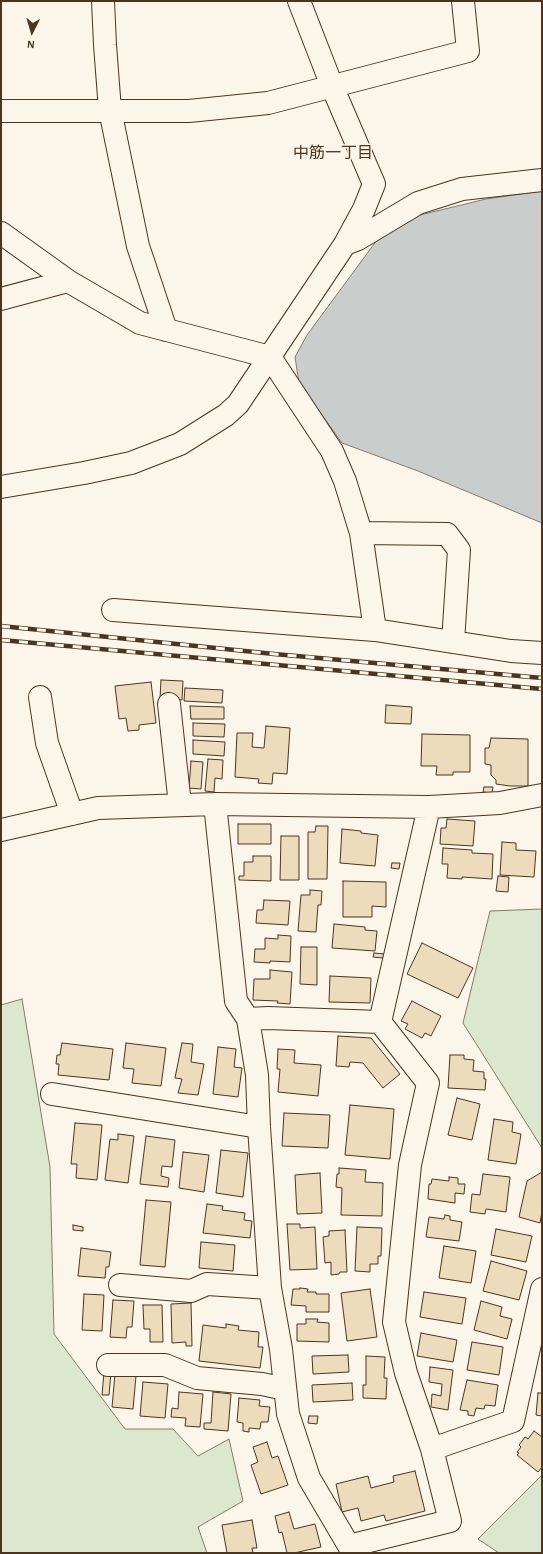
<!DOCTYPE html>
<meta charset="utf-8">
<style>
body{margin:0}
#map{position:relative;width:543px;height:1554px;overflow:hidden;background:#fbf6e9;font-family:"Alegreya Sans",sans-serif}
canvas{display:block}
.frame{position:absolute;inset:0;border:2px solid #4a3520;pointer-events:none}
.north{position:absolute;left:12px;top:12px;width:40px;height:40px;-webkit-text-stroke:3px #fbf6e9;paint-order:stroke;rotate:185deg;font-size:11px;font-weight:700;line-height:16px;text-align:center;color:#4a3520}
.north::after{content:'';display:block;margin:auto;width:14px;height:18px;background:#4a3520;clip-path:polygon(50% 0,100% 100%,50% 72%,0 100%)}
</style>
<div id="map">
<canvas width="543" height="1554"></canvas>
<div class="frame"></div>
<div class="north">N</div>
</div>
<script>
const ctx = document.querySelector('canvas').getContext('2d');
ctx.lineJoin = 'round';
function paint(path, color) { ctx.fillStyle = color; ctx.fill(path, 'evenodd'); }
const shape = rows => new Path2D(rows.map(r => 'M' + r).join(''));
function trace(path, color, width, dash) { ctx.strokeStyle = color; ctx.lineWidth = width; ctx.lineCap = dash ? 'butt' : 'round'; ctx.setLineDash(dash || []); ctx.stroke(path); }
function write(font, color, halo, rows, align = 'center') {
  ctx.font = font + ' "Alegreya Sans","Noto Sans JP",sans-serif'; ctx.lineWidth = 3; ctx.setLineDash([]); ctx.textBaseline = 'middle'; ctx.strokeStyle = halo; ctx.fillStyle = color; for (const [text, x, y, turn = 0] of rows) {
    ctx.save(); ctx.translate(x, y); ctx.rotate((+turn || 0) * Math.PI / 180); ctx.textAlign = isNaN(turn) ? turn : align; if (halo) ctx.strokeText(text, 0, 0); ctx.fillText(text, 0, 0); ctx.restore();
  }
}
const green = shape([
 [542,909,542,1148,463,1023,490,911,542,909],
 [22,999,50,1167,54,1334,125,1429,173,1429,198,1456,229,1439,243,1501,198,1527,207,1553,1,1553,1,1005,22,999],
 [542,1475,542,1553,499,1553,478,1539,542,1475]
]);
paint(green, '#dce7d0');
trace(green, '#887966', 1);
const water = shape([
 [542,191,542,523,418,471,342,443,299,383,295,357,307,335,380,236,412,217,486,199,542,191]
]);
paint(water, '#c9cecd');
trace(water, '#887966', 1);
const building = shape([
 [161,680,183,681,182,700,160,698,161,680],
 [151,682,156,723,139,725,139,730,128,731,126,718,119,719,115,686,151,682],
 [185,688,223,690,222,703,184,701,185,688],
 [386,705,412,707,411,724,385,723,386,705],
 [190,706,224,707,224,719,191,719,190,706],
 [193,723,225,724,224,737,193,736,193,723],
 [266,726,290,728,287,774,273,773,272,784,258,783,259,779,235,777,237,733,253,733,252,747,264,748,266,726],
 [422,734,470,735,470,772,453,772,453,775,436,775,437,766,421,766,422,734],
 [491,738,528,739,528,786,510,786,496,784,496,780,491,775,491,765,485,764,485,748,489,748,491,738],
 [193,740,225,742,224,756,193,754,193,740],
 [208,759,223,760,222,779,215,778,214,792,205,791,208,759],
 [191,761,203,762,201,789,189,788,191,761],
 [484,787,493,787,492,793,483,792,484,787],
 [447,819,475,821,473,846,440,844,441,828,446,828,447,819],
 [238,824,271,824,271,844,238,844,238,824],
 [316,826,328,826,327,879,308,879,308,832,315,832,316,826],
 [342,829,361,831,361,833,378,835,375,866,340,863,342,829],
 [281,836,299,836,299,880,280,880,281,836],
 [502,842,516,843,516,850,536,851,534,877,500,875,502,842],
 [443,848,472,850,472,853,493,854,492,879,462,877,462,879,447,878,448,864,442,864,443,848],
 [253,856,271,856,271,881,239,880,239,876,244,876,244,862,253,862,253,856],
 [392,863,400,863,399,869,391,868,392,863],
 [498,876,509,877,508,892,496,891,498,876],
 [343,881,386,882,386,907,372,906,372,917,343,917,343,881],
 [310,890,322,891,321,905,318,905,316,932,298,931,301,895,310,895,310,890],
 [264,900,290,901,288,925,256,923,257,910,263,910,264,900],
 [334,924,365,927,365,930,377,931,375,951,332,948,334,924],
 [278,935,291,936,290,962,270,961,270,963,254,962,255,949,265,949,265,938,278,939,278,935],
 [422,943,473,968,458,998,407,974,422,943],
 [301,947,317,947,317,985,300,984,301,947],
 [374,953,384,954,383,958,373,957,374,953],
 [270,970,292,972,290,1004,277,1003,278,1001,253,1000,254,979,270,979,270,970],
 [330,976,371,978,370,1003,329,1002,330,976],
 [412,1001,441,1016,431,1036,425,1033,422,1038,405,1029,408,1024,401,1021,412,1001],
 [338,1036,371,1038,400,1074,383,1088,363,1063,350,1062,349,1067,336,1066,338,1036],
 [62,1043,113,1049,109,1080,58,1075,59,1064,56,1064,57,1055,60,1055,62,1043],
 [126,1043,166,1048,161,1086,132,1083,134,1069,123,1068,126,1043],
 [182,1043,193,1044,191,1062,204,1064,198,1095,178,1093,182,1079,175,1078,182,1043],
 [218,1047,236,1049,234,1067,242,1068,238,1097,213,1094,218,1047],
 [278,1049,295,1050,294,1063,321,1065,318,1096,278,1092,280,1069,277,1069,278,1049],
 [450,1055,464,1055,464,1059,474,1060,473,1071,484,1072,484,1079,486,1079,485,1090,448,1088,450,1055],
 [457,1098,480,1104,472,1140,448,1135,457,1098],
 [350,1105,394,1109,390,1159,345,1155,350,1105],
 [284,1113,330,1115,328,1148,282,1146,284,1113],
 [494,1119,513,1122,512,1132,521,1134,516,1164,488,1160,494,1119],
 [75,1123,102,1125,97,1180,76,1178,77,1164,71,1164,75,1123],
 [118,1134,134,1136,128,1183,105,1180,110,1139,118,1140,118,1134],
 [146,1136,175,1140,172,1167,162,1166,161,1176,169,1178,168,1187,140,1184,146,1136],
 [221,1150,248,1153,243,1197,216,1193,221,1150],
 [183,1152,209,1155,204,1192,179,1188,183,1152],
 [339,1168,366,1170,365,1182,383,1183,382,1216,341,1215,342,1188,336,1187,337,1174,339,1174,339,1168],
 [542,1172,542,1212,540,1223,519,1217,527,1181,542,1172],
 [320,1173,322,1213,297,1214,295,1175,320,1173],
 [483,1174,510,1177,506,1212,486,1209,485,1214,470,1212,472,1194,480,1195,483,1174],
 [449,1177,458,1178,458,1184,465,1184,464,1194,455,1193,455,1203,428,1199,429,1184,431,1184,432,1179,449,1181,449,1177],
 [146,1200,171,1202,165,1267,140,1265,146,1200],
 [207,1204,223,1206,222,1210,245,1213,244,1220,252,1221,250,1238,203,1233,207,1204],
 [445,1215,450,1216,450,1220,462,1222,459,1241,426,1237,429,1217,444,1219,445,1215],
 [287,1224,300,1224,300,1228,315,1227,317,1269,290,1270,287,1224],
 [73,1225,83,1227,83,1231,73,1230,73,1225],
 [357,1227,382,1228,381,1256,378,1256,378,1264,370,1264,370,1272,355,1271,357,1227],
 [496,1229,532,1236,526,1262,491,1255,496,1229],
 [345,1230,347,1272,340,1272,339,1274,331,1275,331,1262,325,1263,323,1237,329,1236,329,1231,345,1230],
 [201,1242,235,1245,233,1271,199,1268,201,1242],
 [444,1246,476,1251,471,1283,439,1278,444,1246],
 [81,1248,111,1252,109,1267,106,1267,105,1278,78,1276,81,1248],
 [491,1261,527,1271,519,1300,483,1291,491,1261],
 [300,1288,308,1289,307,1292,316,1292,316,1294,329,1294,329,1312,306,1312,306,1306,291,1305,293,1289,300,1289,300,1288],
 [370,1289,377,1337,347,1341,341,1293,370,1289],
 [424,1292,466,1298,462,1324,420,1317,424,1292],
 [84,1294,104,1295,102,1331,82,1330,84,1294],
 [113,1300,134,1301,132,1327,127,1327,126,1338,110,1337,113,1300],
 [481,1301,502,1307,500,1316,512,1319,507,1339,474,1330,481,1301],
 [191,1303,192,1346,186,1346,186,1342,172,1343,171,1304,191,1303],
 [143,1305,162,1305,163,1342,150,1342,150,1329,144,1329,143,1305],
 [306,1319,318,1319,317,1322,329,1323,329,1342,297,1341,297,1324,306,1324,306,1319],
 [226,1324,239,1326,238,1330,259,1332,258,1347,263,1347,260,1368,199,1361,203,1325,226,1328,226,1324],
 [421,1333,457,1340,453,1362,417,1356,421,1333],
 [472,1342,503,1347,499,1375,467,1370,472,1342],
 [348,1355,349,1372,313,1374,312,1356,348,1355],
 [366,1356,385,1357,384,1378,387,1378,386,1399,363,1398,363,1385,366,1385,366,1356],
 [430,1367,453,1370,448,1410,431,1407,432,1394,441,1396,442,1384,429,1382,430,1367],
 [104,1372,111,1373,109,1395,102,1395,104,1372],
 [115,1374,136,1376,133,1409,112,1407,115,1374],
 [467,1380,498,1385,495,1406,485,1405,484,1409,476,1408,474,1416,468,1415,468,1411,460,1410,467,1380],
 [143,1382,168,1384,165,1418,140,1416,143,1382],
 [352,1383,353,1400,313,1402,312,1385,352,1383],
 [179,1392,203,1394,200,1427,185,1426,186,1418,171,1417,172,1408,178,1409,179,1392],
 [213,1392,231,1394,228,1431,204,1429,204,1423,211,1423,213,1392],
 [538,1393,542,1393,542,1416,536,1415,538,1393],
 [239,1398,260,1400,259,1406,270,1407,268,1422,261,1422,260,1429,249,1428,249,1432,243,1431,243,1423,237,1422,239,1398],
 [309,1416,318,1416,317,1424,308,1423,309,1416],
 [534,1431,542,1437,542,1467,538,1472,517,1455,519,1453,517,1452,521,1447,519,1445,525,1437,528,1439,534,1431],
 [267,1442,272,1458,278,1456,288,1485,261,1494,251,1465,258,1462,253,1447,267,1442],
 [415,1471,425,1511,386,1521,384,1515,361,1521,358,1508,342,1512,336,1484,368,1476,371,1488,394,1482,393,1476,415,1471],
 [289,1512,294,1529,315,1524,321,1547,294,1553,287,1553,282,1532,279,1533,275,1516,289,1512],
 [252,1520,257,1548,252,1548,253,1553,227,1553,222,1525,252,1520]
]);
paint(building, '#ecdcbc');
trace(building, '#4a3520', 1);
const street = shape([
 [103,1,105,45,110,110,138,246,166,330],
 [1,111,189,111,268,103,468,51,463,1],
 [1,233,68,281,140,323,270,357,332,451,345,481,361,533,375,630],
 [345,244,358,239,418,203,462,189,542,180],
 [1,299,68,281],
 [1,487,84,473,131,463,180,444,226,415,238,404,345,244,364,209,374,184,332,86,299,1],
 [361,533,447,534,459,550,453,642],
 [113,610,375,630,511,651,542,653],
 [40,697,47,743,72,814],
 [169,704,180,805],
 [215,804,236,1001,248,1019,268,1018,380,1022],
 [1,830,98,808,215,804,429,807,500,803,542,795],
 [52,1094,259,1127],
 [120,1285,191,1291,207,1284,270,1288,259,1127,257,1075,248,1019],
 [270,1288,281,1349,288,1414,309,1478,349,1546,450,1521,432,1449,406,1373,394,1322,410,1165,428,1083,380,1022,429,807],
 [108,1365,165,1365,197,1378,262,1384,285,1389],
 [432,1449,513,1421,542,1289]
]);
trace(street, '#4a3520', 24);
trace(street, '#fbf6e9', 22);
const rail = shape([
 [1,626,274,654,542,678],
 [1,640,542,689]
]);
trace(rail, '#4a3520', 4.5);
trace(rail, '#fbf6e9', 3, [9]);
trace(shape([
 [540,1553,542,1551]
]), '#c62828', 1, [14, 3, 2, 3]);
write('16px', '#4a3520', '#fbf6e9', [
 ["中筋一丁目",333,153]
]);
</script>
